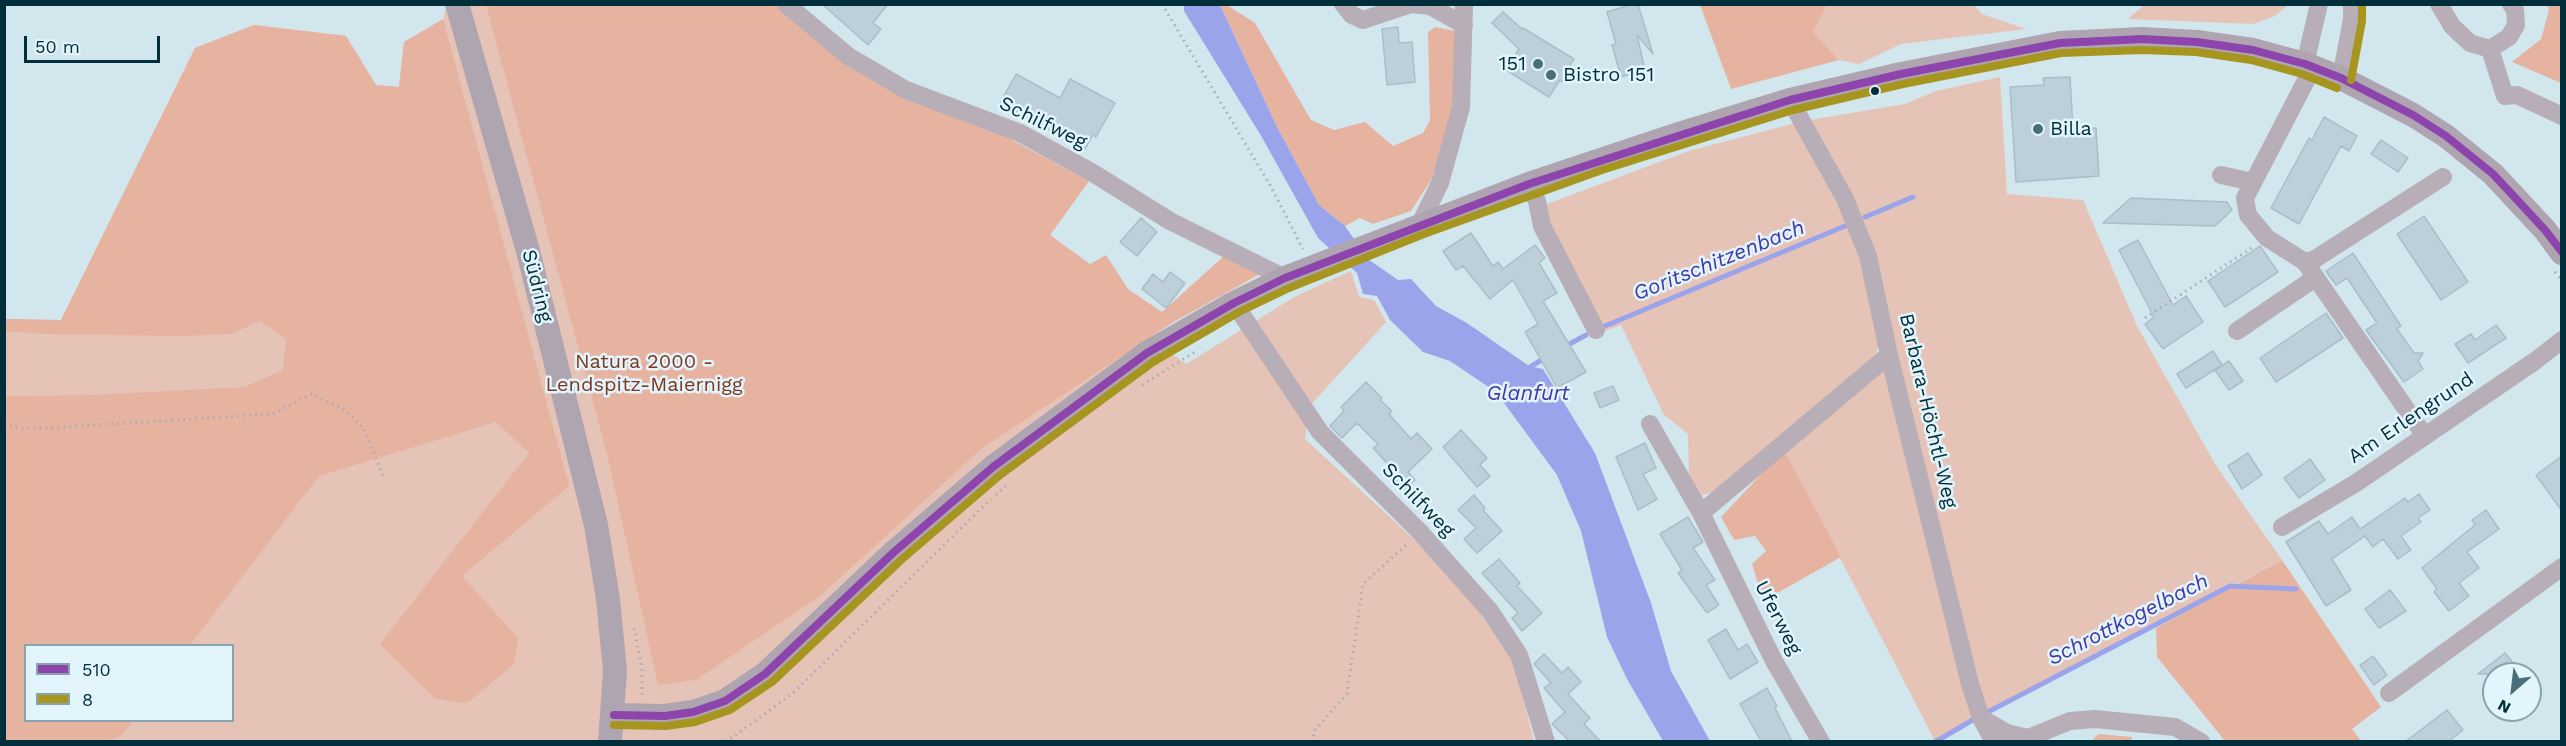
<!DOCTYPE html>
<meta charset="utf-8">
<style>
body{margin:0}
#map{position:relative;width:2566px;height:746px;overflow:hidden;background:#d2e6ed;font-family:"Work Sans",sans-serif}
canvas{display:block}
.frame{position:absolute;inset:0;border:6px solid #002e3a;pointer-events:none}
.legend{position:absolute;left:24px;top:644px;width:210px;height:78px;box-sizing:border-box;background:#e3f5fc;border:2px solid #88a5ae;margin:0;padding:8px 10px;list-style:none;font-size:18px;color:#002e3a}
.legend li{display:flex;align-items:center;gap:12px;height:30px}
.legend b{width:30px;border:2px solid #88a5ae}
.north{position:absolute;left:2482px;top:662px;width:60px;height:60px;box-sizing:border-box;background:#e3f5fc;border:2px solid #88a5ae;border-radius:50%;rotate:208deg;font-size:16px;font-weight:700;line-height:24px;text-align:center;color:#002e3a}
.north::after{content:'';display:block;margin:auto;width:21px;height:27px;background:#4a6e79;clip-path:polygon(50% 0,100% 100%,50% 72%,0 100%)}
.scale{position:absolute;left:24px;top:36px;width:136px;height:27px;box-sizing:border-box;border:3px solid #002e3a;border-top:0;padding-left:8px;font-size:18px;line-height:21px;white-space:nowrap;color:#002e3a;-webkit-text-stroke:4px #e3f5fc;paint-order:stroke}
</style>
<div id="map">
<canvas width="2566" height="746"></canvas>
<div class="frame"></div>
<ul class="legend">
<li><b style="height:8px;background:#8e44ad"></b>510</li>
<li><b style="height:8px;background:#a69620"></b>8</li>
</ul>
<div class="north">N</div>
<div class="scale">50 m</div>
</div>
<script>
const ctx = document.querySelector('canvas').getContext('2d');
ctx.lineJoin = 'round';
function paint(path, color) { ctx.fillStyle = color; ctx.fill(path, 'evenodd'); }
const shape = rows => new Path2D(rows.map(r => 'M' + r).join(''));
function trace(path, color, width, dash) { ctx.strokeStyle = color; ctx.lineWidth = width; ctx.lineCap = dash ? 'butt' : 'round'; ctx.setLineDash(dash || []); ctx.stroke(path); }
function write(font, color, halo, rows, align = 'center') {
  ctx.font = font + ' "Work Sans",sans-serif'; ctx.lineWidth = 5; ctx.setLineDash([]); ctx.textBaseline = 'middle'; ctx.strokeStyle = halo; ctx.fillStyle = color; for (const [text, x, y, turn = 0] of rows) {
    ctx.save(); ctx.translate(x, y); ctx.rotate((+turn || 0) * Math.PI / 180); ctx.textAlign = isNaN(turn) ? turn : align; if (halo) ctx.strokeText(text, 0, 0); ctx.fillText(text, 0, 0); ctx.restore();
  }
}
paint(shape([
 [447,4,776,5,840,61,908,100,1008,138,1089,181,1050,235,1114,310,1186,364,1296,296,1351,271,1359,297,1374,300,1386,322,1309,407,1305,439,1431,555,1474,605,1513,659,1534,741,5,742,5,319,61,320,195,48,254,25,346,36,376,85,399,87,404,42,443,19],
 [26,646,232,646,232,720,26,720],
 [1827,4,1974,5,1982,14,2026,29,1901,44,1859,64,1839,60,1813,32],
 [2144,5,2144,4,2288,5,2275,16,2253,24,2128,19],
 [2000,77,2007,194,2083,200,2137,326,2215,464,2282,560,1935,741,1784,450,1896,356,1890,321,1866,227,1810,120,1905,104,1936,91],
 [1795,123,1852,227,1880,342,1874,359,1718,490,1697,497,1689,482,1688,434,1664,415,1621,325,1602,332,1547,222,1544,205,1689,151]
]), '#e6c3b7');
paint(shape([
 [486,5,776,5,840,61,908,100,1008,138,1089,181,1050,235,1090,264,1106,255,1128,289,1162,312,1225,255,1260,274,1172,323,981,449,820,596,696,680,658,685,607,454],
 [1220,5,1227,5,1255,23,1311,120,1334,130,1365,122,1393,146,1423,133,1430,120,1428,32,1435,27,1456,31,1455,105,1431,180,1411,211,1373,224,1360,218,1345,226,1319,205,1277,127],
 [1700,5,1827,5,1813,32,1839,60,1731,89],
 [2547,5,2561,5,2561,83,2512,62,2541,39,2549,10],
 [443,19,569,486,462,576,518,638,514,664,467,703,436,699,380,644,529,453,496,422,319,476,190,645,26,646,26,720,133,721,121,736,105,741,5,741,5,396,91,395,244,387,283,370,286,339,260,321,231,334,181,336,43,334,5,331,5,319,61,320,195,48,254,25,346,36,376,85,399,87,404,42],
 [1784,450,1841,557,1772,596,1760,590,1752,564,1766,551,1755,536,1734,540,1721,517],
 [2282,560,2381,707,2352,729,2361,741,2225,741,2157,657,2156,628],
 [2098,734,2132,737,2131,741,2092,741]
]), '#e7b3a1');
paint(shape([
 [1184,5,1220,5,1277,127,1319,205,1345,226,1368,259,1398,280,1411,279,1436,306,1467,323,1529,366,1543,369,1595,453,1651,603,1671,671,1710,741,1663,741,1627,679,1607,637,1581,531,1557,475,1496,392,1450,361,1423,352,1390,320,1377,296,1363,294,1357,273,1318,238,1260,134,1184,11]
]), '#9ba4eb');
trace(shape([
 [1865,217,1913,197],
 [1605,326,1845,226],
 [1564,347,1586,335],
 [1525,370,1545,358],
 [1984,714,2230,586,2296,589],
 [1935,742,1976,718]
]), '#9ba4eb', 5);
const building = shape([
 [822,4,888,4,873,23,881,29,868,45,822,4],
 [1633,4,1638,4,1653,54,1637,35,1645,70,1621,77,1612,45,1616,44,1607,12,1633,4],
 [1503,12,1522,29,1523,28,1574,59,1570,65,1572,67,1562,82,1560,80,1549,97,1506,70,1519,49,1492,23,1503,12],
 [1398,27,1399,43,1412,42,1415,82,1387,85,1382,29,1398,27],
 [1016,74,1060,98,1070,79,1115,103,1096,137,1093,135,1085,149,1000,103,1016,74],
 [2070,77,2073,129,2096,128,2099,176,2016,182,2010,87,2044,85,2043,78,2070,77],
 [2324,117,2357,136,2349,151,2341,146,2299,224,2271,208,2309,138,2312,140,2324,117],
 [2381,140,2408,158,2398,172,2371,154,2381,140],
 [2131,198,2227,202,2232,210,2215,226,2103,223,2131,198],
 [2424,216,2468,282,2441,300,2397,234,2424,216],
 [1141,218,1157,232,1137,256,1120,242,1141,218],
 [1471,233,1493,266,1498,262,1503,269,1535,245,1545,258,1539,263,1557,293,1543,301,1586,372,1557,388,1525,332,1538,324,1513,280,1490,299,1463,266,1456,270,1443,251,1471,233],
 [2138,240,2173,305,2186,296,2203,322,2163,349,2145,324,2154,317,2119,250,2138,240],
 [2260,246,2278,272,2225,307,2208,281,2260,246],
 [2353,253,2401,326,2397,329,2414,353,2423,353,2418,361,2423,369,2404,382,2366,330,2377,323,2347,278,2336,285,2326,271,2353,253],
 [1170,272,1185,283,1166,308,1142,289,1153,274,1163,282,1170,272],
 [2326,313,2343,338,2276,382,2260,358,2326,313],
 [2496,325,2506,338,2468,363,2455,344,2471,334,2475,340,2496,325],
 [2213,351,2222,365,2186,388,2177,374,2213,351],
 [2229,361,2243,381,2229,390,2215,370,2229,361],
 [1366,382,1382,398,1380,400,1392,411,1389,414,1411,439,1417,433,1432,449,1408,472,1415,480,1404,490,1395,479,1398,475,1373,448,1378,444,1357,423,1342,438,1330,426,1344,411,1341,407,1366,382],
 [1613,386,1619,400,1600,408,1594,393,1613,386],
 [1461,430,1487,458,1480,465,1490,476,1477,487,1443,447,1461,430],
 [1645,443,1656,468,1643,474,1657,499,1638,510,1616,457,1645,443],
 [2248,453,2262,475,2242,489,2228,466,2248,453],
 [2562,456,2562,511,2536,475,2562,456],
 [2310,459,2325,480,2299,498,2284,478,2310,459],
 [2419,494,2430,510,2418,518,2421,522,2401,536,2411,550,2398,559,2383,539,2373,547,2365,536,2332,559,2351,590,2326,606,2286,542,2319,521,2328,534,2352,517,2360,529,2405,498,2408,502,2419,494],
 [1474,495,1485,508,1483,510,1502,531,1477,553,1464,539,1476,528,1458,510,1474,495],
 [2486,510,2499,529,2467,552,2479,568,2459,583,2469,596,2449,611,2434,592,2437,589,2422,568,2475,525,2472,520,2486,510],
 [1688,517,1703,542,1693,548,1715,580,1706,585,1719,605,1707,613,1678,573,1682,570,1660,534,1688,517],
 [1499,559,1520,583,1517,586,1542,613,1522,631,1512,618,1518,613,1482,573,1499,559],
 [2390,590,2406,611,2379,628,2365,609,2390,590],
 [1726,629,1738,650,1747,644,1758,662,1730,679,1708,640,1726,629],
 [2505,653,2522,674,2478,674,2505,653],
 [1544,654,1562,673,1568,667,1581,682,1568,694,1590,718,1584,724,1600,741,1569,741,1552,724,1565,712,1544,688,1551,683,1534,664,1544,654],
 [2373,656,2387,675,2374,685,2360,665,2373,656],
 [1767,688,1777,706,1775,708,1792,741,1761,741,1740,704,1767,688],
 [2447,710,2463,730,2449,741,2406,741,2447,710]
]);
paint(building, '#bdcfd9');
trace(building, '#a7becb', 1.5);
trace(shape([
 [1162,4,1270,185,1303,249],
 [2555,272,2562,280],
 [2145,318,2253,247],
 [1142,385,1198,350],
 [4,425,30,429,273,414,311,394,345,410,364,429,383,476],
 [996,495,1009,483],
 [634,628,642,669,642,695],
 [719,742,730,739,792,694,991,499],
 [1312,742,1315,730,1347,694,1363,584,1408,543]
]), '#abaab2', 3, [1.5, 4.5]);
trace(shape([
 [786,4,848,56,906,90,1020,133,1093,173,1170,221,1285,278],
 [1343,4,1352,15,1363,20,1411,4],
 [1412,4,1430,6,1464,25],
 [2439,4,2452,26,2470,43,2490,49],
 [2490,49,2505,96,2517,95,2562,116],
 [2490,49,2509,37,2516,25,2515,10,2511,4],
 [2305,64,2319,4],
 [2313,67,2245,198,2248,215,2267,238,2305,262,2424,435],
 [2341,78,2352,19,2352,4],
 [1790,100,1845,199,1868,256,1889,355,1970,684,1981,718,1994,742],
 [2221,175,2253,182],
 [1529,184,1537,201,1542,226,1596,330],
 [1420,224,1440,183,1461,107,1464,4],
 [2305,262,2315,259,2443,177],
 [1234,303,1320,432,1420,532,1490,611,1519,655,1546,742],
 [2237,331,2315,278],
 [1650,424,1701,513,1774,661,1821,742],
 [1701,513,1889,355],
 [2282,527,2356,483,2535,361,2562,340],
 [2389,693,2562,567],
 [1981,718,2007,733,2028,738,2070,721,2095,719,2175,727,2201,742]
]), '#b8aeb7', 18);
trace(shape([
 [457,4,528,251,596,525,608,599,615,671,610,742],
 [614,715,665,716,693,712,725,701,765,674,894,552,993,467,1147,353,1234,303,1285,278,1529,184,1679,134,1790,100,1901,74,2060,43,2142,39,2197,42,2253,50,2305,64,2341,78,2413,115,2446,136,2493,174,2545,230,2562,253]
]), '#aea5b1', 24);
trace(shape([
 [614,715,665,716,693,712,725,701,765,674,894,552,993,467,1147,353,1234,303,1285,278,1529,184,1790,100,1901,74,2060,43,2142,39,2197,42,2253,50,2305,64,2341,78,2413,115,2446,136,2493,174,2545,230,2562,252]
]), '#8e44ad', 8);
trace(shape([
 [2351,80,2362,21,2362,4],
 [614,725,666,726,695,722,730,710,772,682,901,560,1000,475,1153,362,1239,312,1289,288,1424,234,1602,170,1793,110,1903,84,2061,53,2142,50,2196,52,2251,60,2302,74,2337,88]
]), '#a69620', 8);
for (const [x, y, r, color] of [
 [1538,64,6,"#4a6e79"],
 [1551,75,6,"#4a6e79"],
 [1875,91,5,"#002e3a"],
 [2038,129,6,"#4a6e79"]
]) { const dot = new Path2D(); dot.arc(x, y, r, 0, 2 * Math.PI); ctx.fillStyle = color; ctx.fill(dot); trace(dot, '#e3f5fc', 2); }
write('20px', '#002e3a', '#e3f5fc', [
 ["151",1526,64,"right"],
 ["Bistro 151",1563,75],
 ["Billa",2050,129]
], 'left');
write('20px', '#002e3a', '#e3f5fc', [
 ["Schilfweg",1043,123,26],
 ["Südring",537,286,76],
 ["Barbara-Höchtl-Weg",1928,411,77],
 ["Am Erlengrund",2411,418,-34],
 ["Schilfweg",1418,500,46],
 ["Uferweg",1778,618,63]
]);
write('20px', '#7e371e', '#e3f5fc', [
 ["Natura 2000 -",644,362],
 ["Lendspitz-Maiernigg",644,385]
]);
write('italic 21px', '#4137a9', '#e3f5fc', [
 ["Goritschitzenbach",1719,261,-22],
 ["Glanfurt",1528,394],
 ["Schrottkogelbach",2128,620,-27]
]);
</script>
